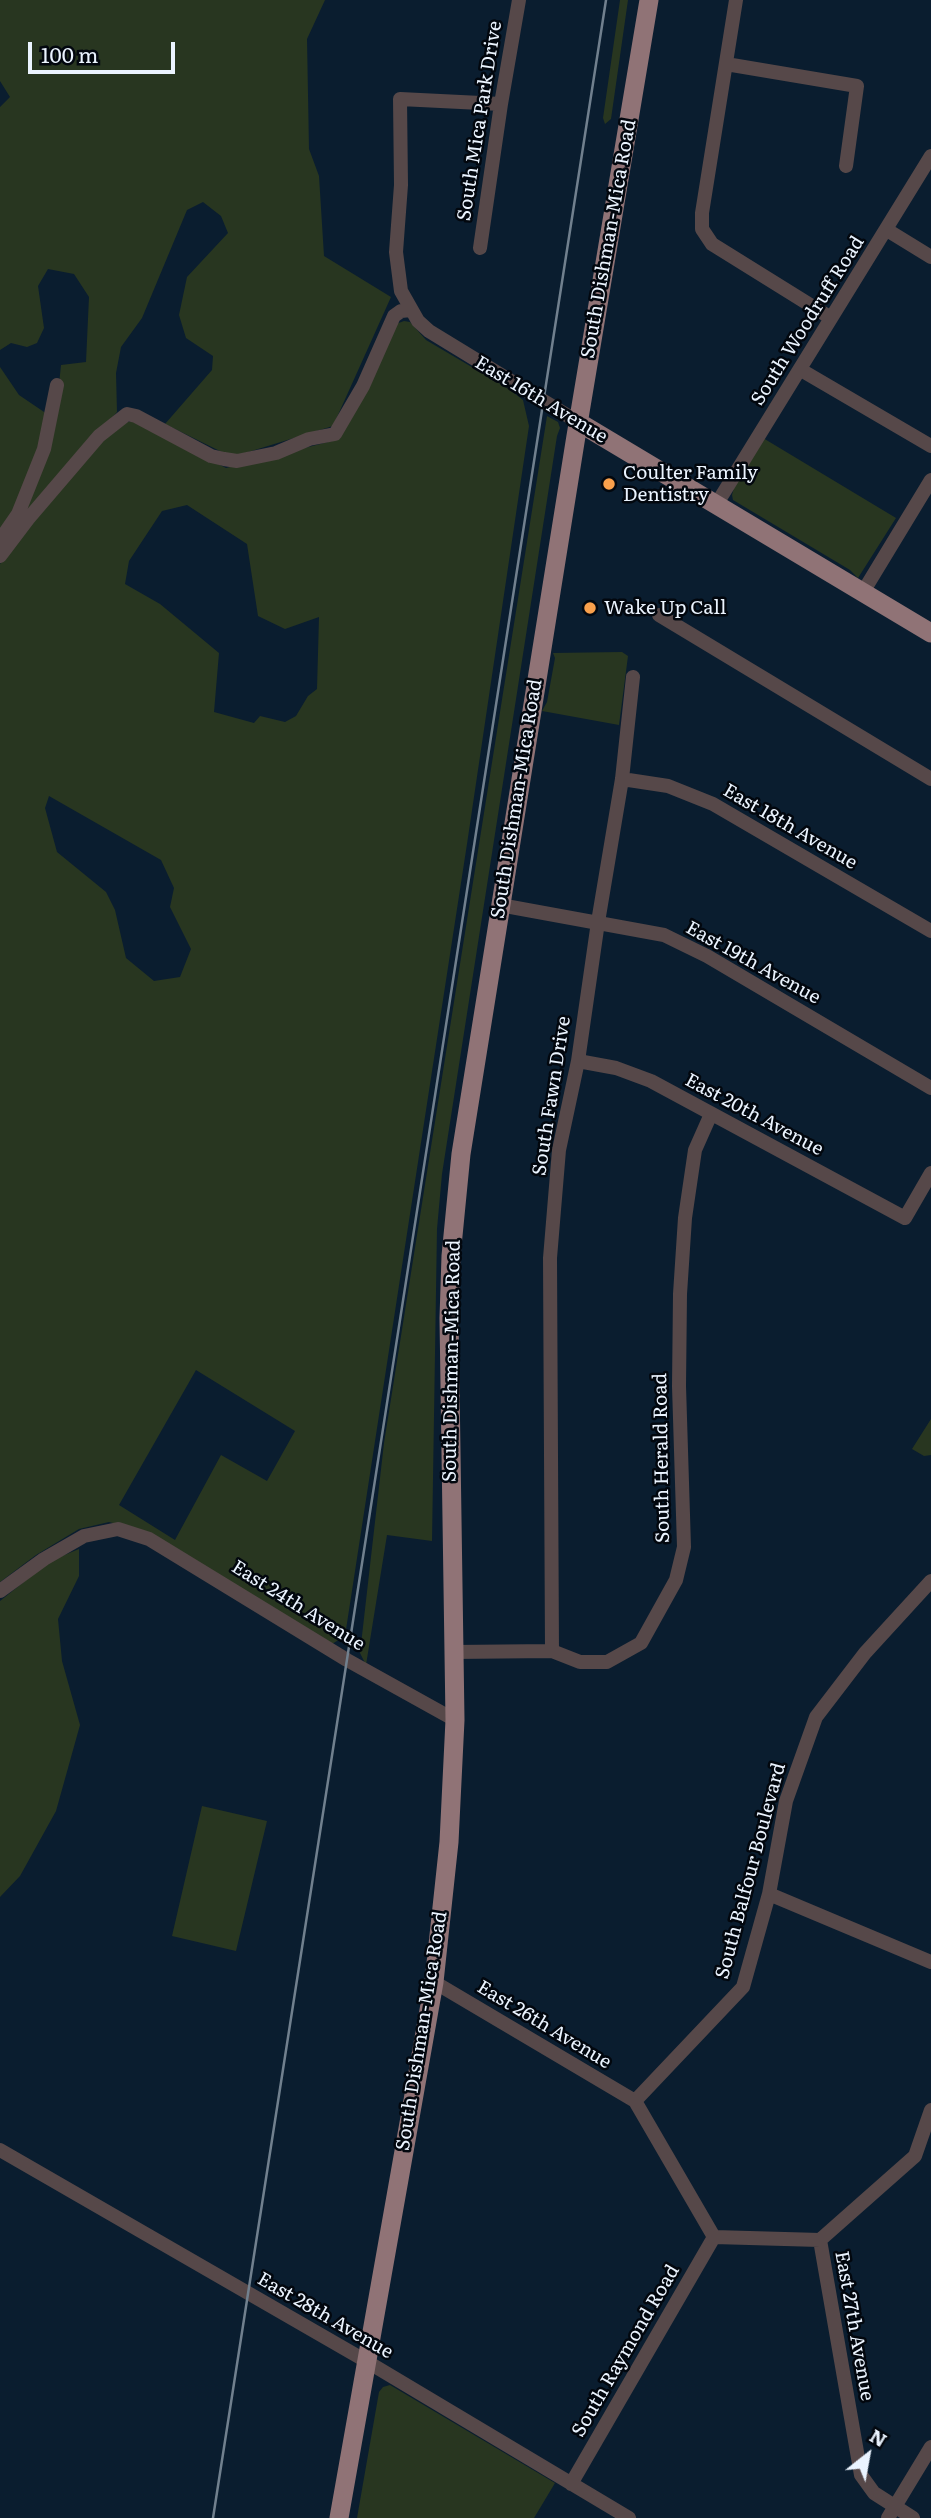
<!DOCTYPE html>
<style>
body{margin:0}
#map{position:relative;width:931px;height:2518px;overflow:hidden;background:#0a1d2f;font-family:Literata,serif}
canvas{display:block}
.north{position:absolute;left:833px;top:2420px;width:70px;height:70px;-webkit-text-stroke:5px #02070e;paint-order:stroke;rotate:31deg;font-size:19px;font-weight:700;line-height:28px;text-align:center;color:#ebf4ff}
.north::after{content:'';display:block;margin:auto;width:24px;height:32px;background:#ebf4ff;clip-path:polygon(50% 0,100% 100%,50% 72%,0 100%)}
.scale{position:absolute;left:28px;top:42px;width:147px;height:32px;box-sizing:border-box;border:4px solid #ebf4ff;border-top:0;padding-left:9px;font-size:21px;line-height:24px;white-space:nowrap;color:#ebf4ff;-webkit-text-stroke:5px #02070e;paint-order:stroke}
</style>
<div id="map">
<canvas width="931" height="2518"></canvas>
<div class="north">N</div>
<div class="scale">100 m</div>
</div>
<script>
const ctx = document.querySelector('canvas').getContext('2d');
ctx.lineJoin = 'round';
function paint(path, color) { ctx.fillStyle = color; ctx.fill(path, 'evenodd'); }
const shape = rows => new Path2D(rows.map(r => 'M' + r).join(''));
function trace(path, color, width, dash) { ctx.strokeStyle = color; ctx.lineWidth = width; ctx.lineCap = dash ? 'butt' : 'round'; ctx.setLineDash(dash || []); ctx.stroke(path); }
function write(font, color, halo, rows, align = 'center') {
  ctx.font = font + ' Literata,serif'; ctx.lineWidth = 5; ctx.setLineDash([]); ctx.textBaseline = 'middle'; ctx.strokeStyle = halo; ctx.fillStyle = color; for (const [text, x, y, turn = 0] of rows) {
    ctx.save(); ctx.translate(x, y); ctx.rotate((+turn || 0) * Math.PI / 180); ctx.textAlign = isNaN(turn) ? turn : align; if (halo) ctx.strokeText(text, 0, 0); ctx.fillText(text, 0, 0); ctx.restore();
  }
}
paint(shape([
 [0,0,325,0,307,39,309,149,319,176,324,256,391,297,333,426,232,457,165,424,212,370,213,356,186,338,179,315,187,277,228,233,221,216,203,202,187,210,142,318,121,347,116,373,117,412,25,518,0,551,0,367,19,395,47,414,56,414,61,365,86,362,89,297,74,274,48,269,38,286,44,328,37,343,27,347,11,343,0,350,0,107,10,97,0,81],
 [620,0,628,0,611,119,605,124,603,118],
 [404,321,410,322,426,340,509,389,523,400,529,426,467,844,345,1636,332,1644,151,1533,109,1522,79,1529,36,1555,0,1582,0,564,24,531,106,434,122,423,134,421,226,468,336,440,396,324],
 [187,505,247,544,258,616,285,629,319,617,317,689,308,696,296,716,285,722,260,716,254,723,214,712,219,653,160,604,125,584,129,561,162,511],
 [49,796,161,860,174,888,170,907,191,949,180,977,154,981,126,958,115,910,106,892,57,852,45,808],
 [196,1370,295,1431,267,1481,221,1455,175,1540,119,1505],
 [547,416,558,422,560,428,557,436,442,1174,437,1229,432,1541,387,1535,366,1665,360,1653,384,1443],
 [763,438,896,518,858,578,850,570,733,500,732,495,735,484],
 [622,652,628,656,619,725,542,711,547,702,555,658,553,653],
 [931,1419,931,1455,924,1456,912,1449],
 [79,1549,79,1576,58,1619,62,1661,80,1725,56,1811,20,1876,0,1897,0,1601,50,1561],
 [202,1806,267,1821,236,1951,172,1936],
 [390,2385,555,2483,534,2518,357,2518,379,2392,383,2387]
]), '#283620');
trace(shape([
 [736,0,702,213,702,229,712,244,831,318],
 [726,64,857,86,846,166],
 [501,104,400,99,401,185,396,252,401,291,418,321,429,331,578,422],
 [887,230,931,257],
 [480,248,501,104,519,0],
 [801,370,931,446],
 [716,505,931,156],
 [0,540,18,514,44,449,57,385],
 [0,556,28,519,99,436,127,414,136,416,211,456,224,459,237,461,276,453,309,439,335,434,363,386,394,316,401,311,411,310],
 [863,592,931,480],
 [659,615,931,779],
 [622,779,668,786,713,804,931,931],
 [500,905,664,935,707,956,931,1088],
 [578,1061,616,1068,651,1081,905,1218,931,1173],
 [0,1591,44,1559,84,1536,118,1529,149,1539,347,1660,455,1720],
 [552,1651,550,1258,559,1150,578,1061,598,922,622,779,633,677],
 [453,1652,552,1651,580,1662,607,1662,641,1643,676,1580,684,1547,679,1386,680,1294,685,1218,695,1150,711,1114],
 [769,1894,931,1962],
 [434,1982,635,2101,714,2237],
 [635,2101,743,1987,769,1894,786,1801,816,1717,865,1653,931,1581],
 [0,2150,366,2361,629,2518],
 [714,2237,820,2240,915,2156,931,2110],
 [820,2240,861,2475,874,2493,913,2518],
 [571,2484,714,2237],
 [888,2518,931,2447]
]), '#564849', 14);
trace(shape([
 [578,422,931,633],
 [339,2518,434,1982,449,1842,455,1720,449,1318,451,1256,461,1154,576,436,649,0]
]), '#907376', 19);
trace(shape([
 [213,2518,606,0]
]), '#71808e', 2.5);
for (const [x, y, r, color] of [
 [609,484,7,"#f9a04c"],
 [590,608,7,"#f9a04c"]
]) { const dot = new Path2D(); dot.arc(x, y, r, 0, 2 * Math.PI); ctx.fillStyle = color; ctx.fill(dot); trace(dot, '#02070e', 2.5); }
write('19px', '#ebf4ff', '#02070e', [
 ["South Mica Park Drive",480,121,-81],
 ["South Dishman-Mica Road",609,239,-80],
 ["South Woodruff Road",808,321,-58],
 ["East 16th Avenue",541,400,31],
 ["South Dishman-Mica Road",517,799,-81],
 ["East 18th Avenue",790,827,30],
 ["East 19th Avenue",753,963,29],
 ["South Fawn Drive",552,1096,-81],
 ["East 20th Avenue",754,1115,28],
 ["South Dishman-Mica Road",452,1361,-89],
 ["South Herald Road",662,1458,-91],
 ["East 24th Avenue",298,1606,32],
 ["South Balfour Boulevard",751,1871,-75],
 ["East 26th Avenue",544,2025,31],
 ["South Dishman-Mica Road",422,2031,-81],
 ["East 28th Avenue",325,2316,30],
 ["East 27th Avenue",854,2326,80],
 ["South Raymond Road",626,2351,-60]
]);
write('19px', '#ebf4ff', '#02070e', [
 ["Coulter Family",623,473],
 ["Dentistry",623,495],
 ["Wake Up Call",604,608]
], 'left');
</script>
